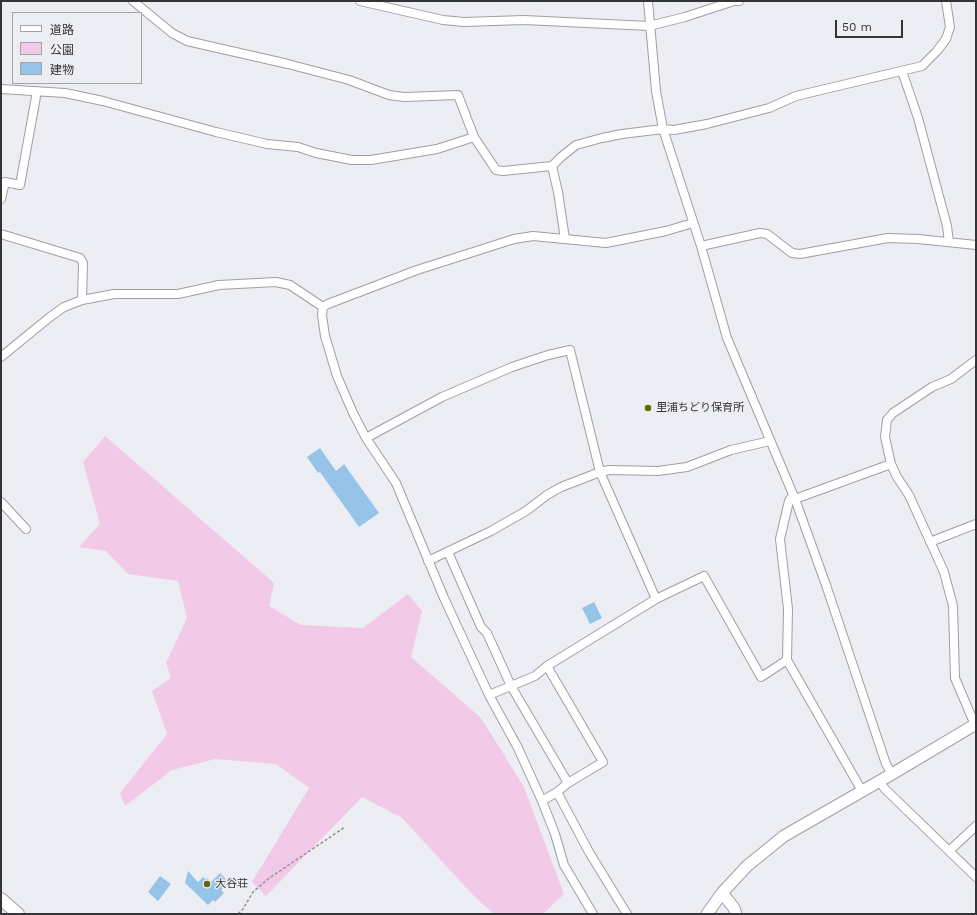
<!DOCTYPE html>
<meta charset="utf-8">
<style>
body{margin:0}
#map{position:relative;width:977px;height:915px;overflow:hidden;background:#edeef3;font-family:"Work Sans","Noto Sans JP",sans-serif}
canvas{display:block}
.frame{position:absolute;inset:0;border:2px solid #333436;pointer-events:none}
.legend{position:absolute;left:12px;top:12px;width:130px;height:72px;box-sizing:border-box;background:#edeef3;border:1px solid #a3a4a7;margin:0;padding:5px 7px;list-style:none;font-size:12px;color:#333436}
.legend li{display:flex;align-items:center;gap:8px;height:20px}
.legend b{width:20px;border:1px solid #a3a4a7}
.scale{position:absolute;left:835px;top:20px;width:68px;height:18px;box-sizing:border-box;border:2px solid #333436;border-top:0;padding-left:5px;font-size:12px;line-height:14px;white-space:nowrap;color:#333436;-webkit-text-stroke:3px #edeef3;paint-order:stroke}
</style>
<div id="map">
<canvas width="977" height="915"></canvas>
<div class="frame"></div>
<ul class="legend">
<li><b style="height:5px;background:#fff"></b>道路</li>
<li><b style="height:11px;background:#f2c9e6"></b>公園</li>
<li><b style="height:11px;background:#95c4e8"></b>建物</li>
</ul>
<div class="scale">50 m</div>
</div>
<script>
const ctx = document.querySelector('canvas').getContext('2d');
ctx.lineJoin = 'round';
function paint(path, color) { ctx.fillStyle = color; ctx.fill(path, 'evenodd'); }
const shape = rows => new Path2D(rows.map(r => 'M' + r).join(''));
function trace(path, color, width, dash) { ctx.strokeStyle = color; ctx.lineWidth = width; ctx.lineCap = dash ? 'butt' : 'round'; ctx.setLineDash(dash || []); ctx.stroke(path); }
function write(font, color, halo, rows, align = 'center') {
  ctx.font = font + ' "Work Sans","Noto Sans JP",sans-serif'; ctx.lineWidth = 3; ctx.setLineDash([]); ctx.textBaseline = 'middle'; ctx.strokeStyle = halo; ctx.fillStyle = color; for (const [text, x, y, turn = 0] of rows) {
    ctx.save(); ctx.translate(x, y); ctx.rotate((+turn || 0) * Math.PI / 180); ctx.textAlign = isNaN(turn) ? turn : align; if (halo) ctx.strokeText(text, 0, 0); ctx.fillText(text, 0, 0); ctx.restore();
  }
}
paint(shape([
 [105,436,274,583,269,606,301,625,363,628,408,594,422,611,411,657,481,718,524,787,564,894,543,914,494,914,474,896,402,818,362,797,266,896,252,882,309,788,276,764,215,759,172,770,125,806,120,793,167,734,152,691,171,678,166,663,187,618,178,581,128,574,106,551,79,547,100,524,83,462]
]), '#f2c9e6');
paint(shape([
 [320,448,336,471,344,464,379,513,359,527,320,472,318,473,307,457],
 [594,602,602,618,590,624,582,608],
 [188,871,198,882,203,877,205,879,207,878,211,882,220,873,229,882,221,890,224,893,215,902,213,900,208,905,185,883],
 [160,876,171,884,158,901,148,892]
]), '#95c4e8');
const minor = shape([
 [133,1,172,33,187,41,288,64,349,80,389,95,404,97,458,95,474,137,496,170,503,171,552,166,561,157,576,145,602,138,622,134,663,129,674,130,707,124,769,108,796,96,922,66,937,51,946,39,950,27,946,1],
 [360,1,443,20,464,22,524,20,649,26,685,17,734,1,739,1],
 [648,1,656,91,663,129,701,246,727,338,795,499,826,585,886,764,892,774],
 [902,71,918,118,947,226,949,242],
 [1,89,65,93,103,101,216,132,267,144,298,147,316,153,352,160,371,160,437,149,474,137],
 [552,166,558,192,565,239],
 [1,199,5,182,20,185,37,91],
 [1,234,80,258,83,263,82,300],
 [701,246,760,233,767,234,792,253,800,254,888,238,918,239,976,245],
 [1,357,50,317,64,307,82,300,114,294,178,294,219,285,276,282,290,285,323,307],
 [366,438,442,397,512,367,548,355,570,350,600,472,656,599],
 [793,495,789,501,780,539,788,609,787,660,862,791],
 [795,499,891,464],
 [1,502,26,529],
 [930,542,976,524],
 [448,552,481,627,487,633,511,686,568,783,557,792],
 [428,561,491,531,526,511,547,495,561,487,600,472,609,470,658,471,687,467,731,450,770,441],
 [547,666,603,762,568,783],
 [489,695,535,676,547,666,656,599,704,576,761,677,787,660],
 [975,725,955,678,953,606,944,572,909,495,897,477,891,464,885,437,887,420,893,413,932,387,951,379,976,360],
 [879,781,885,789,976,877],
 [542,801,557,792,589,852,627,914],
 [949,851,976,826],
 [593,914,564,865,555,834,542,801,518,748,489,695,444,598,396,483,366,438,353,413,337,376,325,336,322,315,323,307,328,304,417,270,514,239,533,236,606,243,666,231,693,223]
]);
const tertiary = shape([
 [722,893,734,908,736,914],
 [707,914,722,893,747,866,784,836,892,774,976,724]
]);
const secondary = shape([
 [1,899,18,914]
]);
trace(minor, '#9e9fa4', 10);
trace(tertiary, '#9e9fa4', 13);
trace(secondary, '#9e9fa4', 14);
trace(shape([
 [238,914,243,909,253,892,268,879,345,827]
]), '#929396', 1.5, [3, 2]);
trace(minor, '#fff', 8);
trace(tertiary, '#fff', 11);
trace(secondary, '#fff', 12);
for (const [x, y, r, color] of [
 [648,408,4,"#606809"],
 [207,884,4,"#606809"]
]) { const dot = new Path2D(); dot.arc(x, y, r, 0, 2 * Math.PI); ctx.fillStyle = color; ctx.fill(dot); trace(dot, '#edeef3', 1.5); }
write('11px', '#333436', '#edeef3', [
 ["里浦ちどり保育所",656,408],
 ["大谷荘",215,884]
], 'left');
</script>
